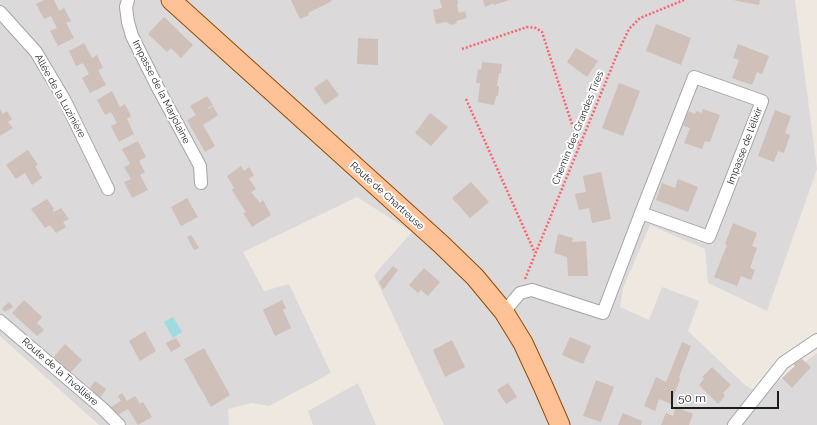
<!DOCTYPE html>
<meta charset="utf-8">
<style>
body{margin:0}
#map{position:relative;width:817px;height:425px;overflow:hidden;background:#efe8e1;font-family:Raleway,sans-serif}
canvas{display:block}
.scale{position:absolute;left:671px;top:391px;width:108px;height:18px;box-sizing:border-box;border:2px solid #1d1d1d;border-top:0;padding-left:5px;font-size:12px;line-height:14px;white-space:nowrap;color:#1d1d1d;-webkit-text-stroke:3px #fff;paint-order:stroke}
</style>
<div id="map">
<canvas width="817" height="425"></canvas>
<div class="scale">50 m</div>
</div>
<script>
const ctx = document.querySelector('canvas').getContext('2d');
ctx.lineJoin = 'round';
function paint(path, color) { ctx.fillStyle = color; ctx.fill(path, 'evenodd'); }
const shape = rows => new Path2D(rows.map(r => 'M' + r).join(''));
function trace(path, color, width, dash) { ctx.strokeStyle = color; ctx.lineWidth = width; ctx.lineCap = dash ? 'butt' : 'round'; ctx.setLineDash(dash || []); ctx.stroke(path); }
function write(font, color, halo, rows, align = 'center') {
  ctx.font = font + ' Raleway,sans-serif'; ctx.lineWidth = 4; ctx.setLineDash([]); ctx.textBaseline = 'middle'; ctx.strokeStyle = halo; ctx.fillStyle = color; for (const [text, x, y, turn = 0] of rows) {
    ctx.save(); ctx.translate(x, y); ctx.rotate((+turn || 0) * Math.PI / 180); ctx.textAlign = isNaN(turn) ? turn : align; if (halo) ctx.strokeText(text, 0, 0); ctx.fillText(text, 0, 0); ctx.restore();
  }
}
paint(shape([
 [0,0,795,0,817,169,767,311,708,283,705,249,650,225,623,288,620,307,649,320,662,287,699,301,688,331,745,385,760,394,817,353,817,425,444,425,374,275,412,232,357,197,243,252,264,291,289,284,331,373,269,406,252,403,228,409,229,425,99,425,0,336],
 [358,383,376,425,313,425,308,411]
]), '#dbd9da');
paint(shape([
 [173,317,182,332,173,338,164,322]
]), '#9ddde1');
paint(shape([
 [44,0,54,0,59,11,64,8,71,21,66,23,74,38,58,46,50,31,57,28,51,16,44,19,36,4],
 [291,0,331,0,332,1,308,13,309,15,300,19],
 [440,0,458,0,458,3,457,5,459,13,465,11,467,18,456,21,457,23,451,25,446,22,436,24,433,10,442,8],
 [483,0,509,0,494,5,494,3,485,7],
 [733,0,760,0,759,5],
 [164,17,193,45,181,58,171,48,167,52,148,34],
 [656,24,691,38,681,65,646,51],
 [358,38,378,39,378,65,357,64],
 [84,43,92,58,97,55,103,68,98,70,106,85,90,93,82,78,89,74,83,63,76,66,69,51],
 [738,44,769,56,762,74,757,72,752,85,732,78,739,60,733,58],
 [576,48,598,61,587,77,567,62],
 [482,62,502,64,501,73,499,73,497,86,499,86,498,96,496,96,494,105,478,102,480,83,476,83,478,69,481,70],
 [327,79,339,95,325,105,314,88],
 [619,83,640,91,623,136,602,128],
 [112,91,120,107,125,104,131,116,127,119,134,134,119,142,111,126,117,123,111,112,105,115,97,100],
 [207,96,213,105,208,108,209,109,213,106,218,115,203,125,215,146,205,152,187,120,196,115,190,106],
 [0,109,3,114,7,111,12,119,8,122,13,128,0,136],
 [703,109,720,115,710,142,705,141,702,149,684,143,690,128,683,126,688,111,695,114,696,111,702,113],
 [775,110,791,116,785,133,790,135,784,153,778,151,774,162,758,156],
 [430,113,448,127,431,146,415,133],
 [138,141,146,157,139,161,145,172,140,175,148,190,132,198,124,182,131,179,124,167,130,164,122,149],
 [28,150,38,165,35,166,42,178,32,185,25,173,16,179,6,165],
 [241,166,244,171,249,167,254,175,249,179,256,189,251,192,260,203,263,200,271,215,252,227,243,213,246,212,232,190,234,188,227,176],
 [601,172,611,219,592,223,589,208,579,210,575,194,586,192,583,176],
 [678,179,698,187,688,212,656,200,662,183,675,188],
 [471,182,489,202,470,218,452,198],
 [187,198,198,217,181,226,171,207],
 [47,199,54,209,52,210,54,212,61,208,69,219,63,222,66,227,56,233,50,225,45,228,31,209],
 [733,223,757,233,752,246,757,248,750,268,755,270,751,280,741,276,737,286,714,277,727,245,725,244],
 [558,234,573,238,572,242,586,241,588,276,568,276,567,257,554,253],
 [191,235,199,248,194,250,187,237],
 [393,266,398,270,383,290,379,282],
 [424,268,440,282,428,296,421,290,418,293,409,285],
 [24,300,42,317,37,323,44,330,37,336,12,313],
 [282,300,286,308,283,310,291,328,275,336,263,310],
 [9,302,13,307,5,312,2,308],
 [145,331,156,351,140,361,129,341],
 [570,337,591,346,583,364,562,355],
 [176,338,181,346,171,352,166,343],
 [452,340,465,367,445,377,433,350],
 [682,342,691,346,679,377,680,379,671,404,659,399,655,411,644,406,656,377,666,382],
 [65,344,82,360,69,374,52,359],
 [204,348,230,395,211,407,184,359],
 [802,359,811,367,792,388,782,378,795,366,793,364],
 [712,367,731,385,723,393,725,396,718,404,699,385,704,379,702,377],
 [596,380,614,387,601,422,583,416],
 [95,381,106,389,99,400,88,391],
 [508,383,517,397,506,404,497,390],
 [122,393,127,401,135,396,140,404,143,402,152,417,138,425,128,409,118,415,110,408,121,401,118,396],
 [676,407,693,414,689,425,661,425,666,413,673,416],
 [623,413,642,421,641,425,618,425]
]), '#cfc0ba');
const street = shape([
 [128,0,126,7,128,22,132,36,158,88,200,166,201,183],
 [0,12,36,52,64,99,108,189],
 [504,312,520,293,532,290,603,313,641,213,694,77,762,101,709,237,641,213],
 [0,321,102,408,119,425],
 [734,425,783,363,817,340]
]);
const primary = shape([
 [171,0,442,245,475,277,504,312,523,343,543,386,560,425]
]);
trace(street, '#a4a4a4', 14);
trace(primary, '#954b00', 21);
trace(shape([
 [462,49,527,27,536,28,542,32,579,146],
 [466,99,535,253],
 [525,279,618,52,629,29,640,18,684,0]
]), '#ff626b', 2.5, [2, 2]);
trace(street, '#fff', 12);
trace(primary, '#ffc196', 19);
write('10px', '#1d1d1d', '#fff', [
 ["Impasse de la Marjolaine",161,92,63],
 ["Allée de la Luzinière",60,96,61],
 ["Chemin des Grandes Tires",578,128,-68],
 ["Impasse de l'élixir",745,146,-69],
 ["Route de Chartreuse",387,196,42],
 ["Route de la Tivollière",60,372,41]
]);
</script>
